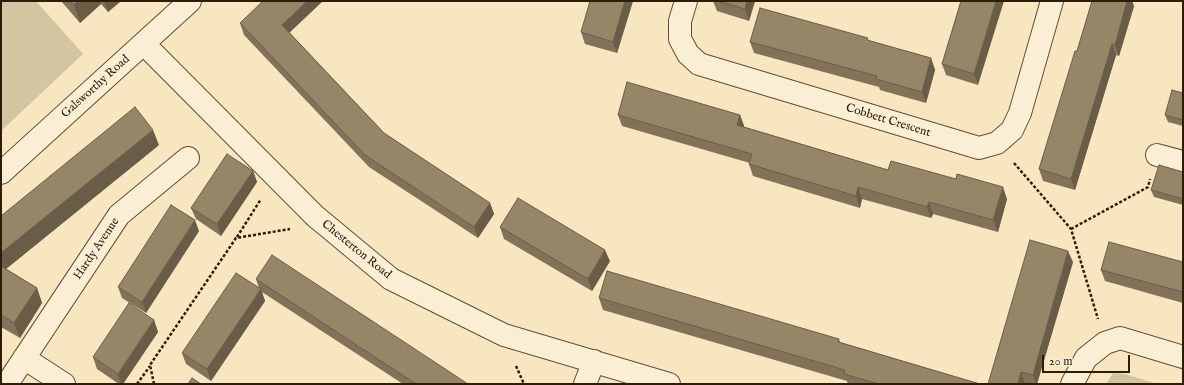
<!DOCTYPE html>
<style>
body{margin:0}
#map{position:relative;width:1184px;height:385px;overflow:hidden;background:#f7e6bf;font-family:"IM FELL English",serif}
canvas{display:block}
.frame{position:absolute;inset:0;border:2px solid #2f1c08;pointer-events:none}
.scale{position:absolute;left:1042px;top:355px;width:88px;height:18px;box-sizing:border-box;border:2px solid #2f1c08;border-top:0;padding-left:5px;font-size:12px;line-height:14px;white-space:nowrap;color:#2f1c08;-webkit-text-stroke:3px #faefd5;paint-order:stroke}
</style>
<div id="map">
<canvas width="1184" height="385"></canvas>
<div class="frame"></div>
<div class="scale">20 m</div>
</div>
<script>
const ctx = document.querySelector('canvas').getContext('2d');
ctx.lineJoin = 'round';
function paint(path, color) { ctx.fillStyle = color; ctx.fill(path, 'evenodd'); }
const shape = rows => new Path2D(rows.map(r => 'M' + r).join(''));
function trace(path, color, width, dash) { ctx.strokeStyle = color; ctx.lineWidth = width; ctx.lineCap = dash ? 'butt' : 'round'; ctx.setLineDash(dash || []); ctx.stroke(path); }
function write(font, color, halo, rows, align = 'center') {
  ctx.font = font + ' "IM FELL English",serif'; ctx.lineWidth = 3; ctx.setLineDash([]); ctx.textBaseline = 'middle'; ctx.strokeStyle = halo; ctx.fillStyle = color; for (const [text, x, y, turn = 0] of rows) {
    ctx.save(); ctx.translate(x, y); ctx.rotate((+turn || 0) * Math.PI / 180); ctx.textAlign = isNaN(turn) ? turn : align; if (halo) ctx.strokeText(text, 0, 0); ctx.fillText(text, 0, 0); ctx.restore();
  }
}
paint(shape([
 [1,1,36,1,83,54,1,131],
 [1113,373,1124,374,1158,384,1106,384]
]), '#d5c4a0');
const street = shape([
 [686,1,680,21,680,39,688,54,699,64,979,148,997,143,1012,130,1020,113,1052,1],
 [144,44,315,216,391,279,504,335,669,384],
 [1157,155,1183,162],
 [1,173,190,1],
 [24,358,64,384],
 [7,384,119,215,188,158],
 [585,384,594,361],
 [1072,384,1086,358,1105,343,1120,338,1183,357]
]);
trace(street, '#614e36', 24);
trace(shape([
 [1014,163,1071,229,1098,319],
 [1071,229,1148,187,1150,179],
 [237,237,261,199],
 [516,366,524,384],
 [137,384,150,366],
 [154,384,150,365,236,238,290,229]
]), '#2f1c08', 2.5, [3, 2]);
trace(street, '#faefd5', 22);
paint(shape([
 [61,1,121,1,108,12,101,4,80,23],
 [633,1,617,53,585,44,581,32],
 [713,1,755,1,749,21,717,11],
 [961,1,978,85,946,75,942,64],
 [1092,1,1132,1,1134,6,1119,56,1116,55,1075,190,1043,181,1039,169,1077,51],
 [240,23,290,33,384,133,490,203,494,214,478,238,369,167,244,35],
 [869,41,931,58,935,70,926,103,880,90,879,87,754,53,750,42],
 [1183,93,1183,126,1168,122,1165,115],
 [618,115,740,115,744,126,744,127,888,170,1007,199,998,232,933,214,931,218,862,199,860,208,753,176,749,164,750,163,622,126],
 [159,145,6,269,37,288,42,303,20,338,1,327,1,216],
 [253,171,257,182,221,236,196,219,191,208],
 [1183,172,1183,205,1154,197,1151,190],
 [500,227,610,261,592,291,504,239],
 [199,231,146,313,122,298,118,287],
 [1073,262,1037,384,1025,383,988,384],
 [1183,262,1183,303,1105,281,1101,270],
 [256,279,468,384,403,384,262,292,265,301,211,381,186,364,182,353,259,288],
 [599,298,839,339,840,342,980,384,848,384,847,381,603,310],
 [154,320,158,332,123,384,119,384,97,369,93,357]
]), '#827259');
paint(shape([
 [78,1,100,1,101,4,80,23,74,5],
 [104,1,121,1,108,12],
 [307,1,323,1,286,36,282,25],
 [625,1,633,1,617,53,613,42],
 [747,1,755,1,749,21,745,9],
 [996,1,1004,1,978,85,974,74],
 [1127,1,1132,1,1134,6,1119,56,1115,45],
 [1112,44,1116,55,1075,190,1071,179],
 [931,58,935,70,926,103,922,92],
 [740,115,744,126,741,137,737,125],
 [153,130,159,145,1,273,1,253],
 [253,171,257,182,221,236,217,224],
 [858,187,862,199,860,208,856,196],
 [1003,187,1007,199,998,232,993,220],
 [929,202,933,214,931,218,927,207],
 [490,203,494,214,478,238,474,227],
 [195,220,199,231,146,313,142,302],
 [605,250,610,261,592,291,588,279],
 [1068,251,1073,262,1037,384,1036,384,1033,375],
 [37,288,42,303,20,338,14,323],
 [261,289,265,301,211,381,207,369],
 [154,320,158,332,123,384,121,384,118,374],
 [1021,372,1025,383,1025,384,1018,384]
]), '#6a5d48');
const building = shape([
 [70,1,78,1,74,5,70,1],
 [263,1,307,1,282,25,384,133,490,203,474,227,365,155,240,23,263,1],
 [590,1,625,1,613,42,581,32,590,1],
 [718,1,747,1,745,9,718,1],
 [961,1,996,1,974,74,942,64,961,1],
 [1092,1,1127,1,1115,45,1112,44,1071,179,1039,169,1075,51,1077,51,1092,1],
 [760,8,868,38,867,40,931,58,922,92,876,79,877,76,750,42,760,8],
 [627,82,740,115,737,125,888,170,891,161,956,179,957,174,1003,187,993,220,929,202,927,207,858,187,856,196,749,164,752,154,618,115,627,82],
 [1172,90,1183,93,1183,120,1165,115,1172,90],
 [135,107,153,130,1,253,1,216,135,107],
 [227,154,253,171,217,224,191,208,227,154],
 [1159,165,1183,172,1183,199,1151,190,1159,165],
 [518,198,605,250,588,279,500,227,518,198],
 [171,205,195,220,142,302,118,287,171,205],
 [1030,240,1068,251,1033,375,1021,372,1018,384,988,384,1030,240],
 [1109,242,1183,262,1183,292,1101,270,1109,242],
 [272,255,468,384,416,384,256,279,272,255],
 [1,266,37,288,14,323,1,315,1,266],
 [607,271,839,339,838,342,980,384,879,384,844,374,845,370,599,298,607,271],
 [236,273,261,289,207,369,182,353,236,273],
 [129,303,154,320,118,374,93,357,129,303],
 [192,378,201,384,188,384,192,378]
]);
paint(building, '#978567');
trace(building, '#6a5d48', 1);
write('12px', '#2f1c08', '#faefd5', [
 ["Galsworthy Road",96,87,-42],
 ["Cobbett Crescent",888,121,17],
 ["Hardy Avenue",97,249,-56],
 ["Chesterton Road",356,250,39]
]);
</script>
